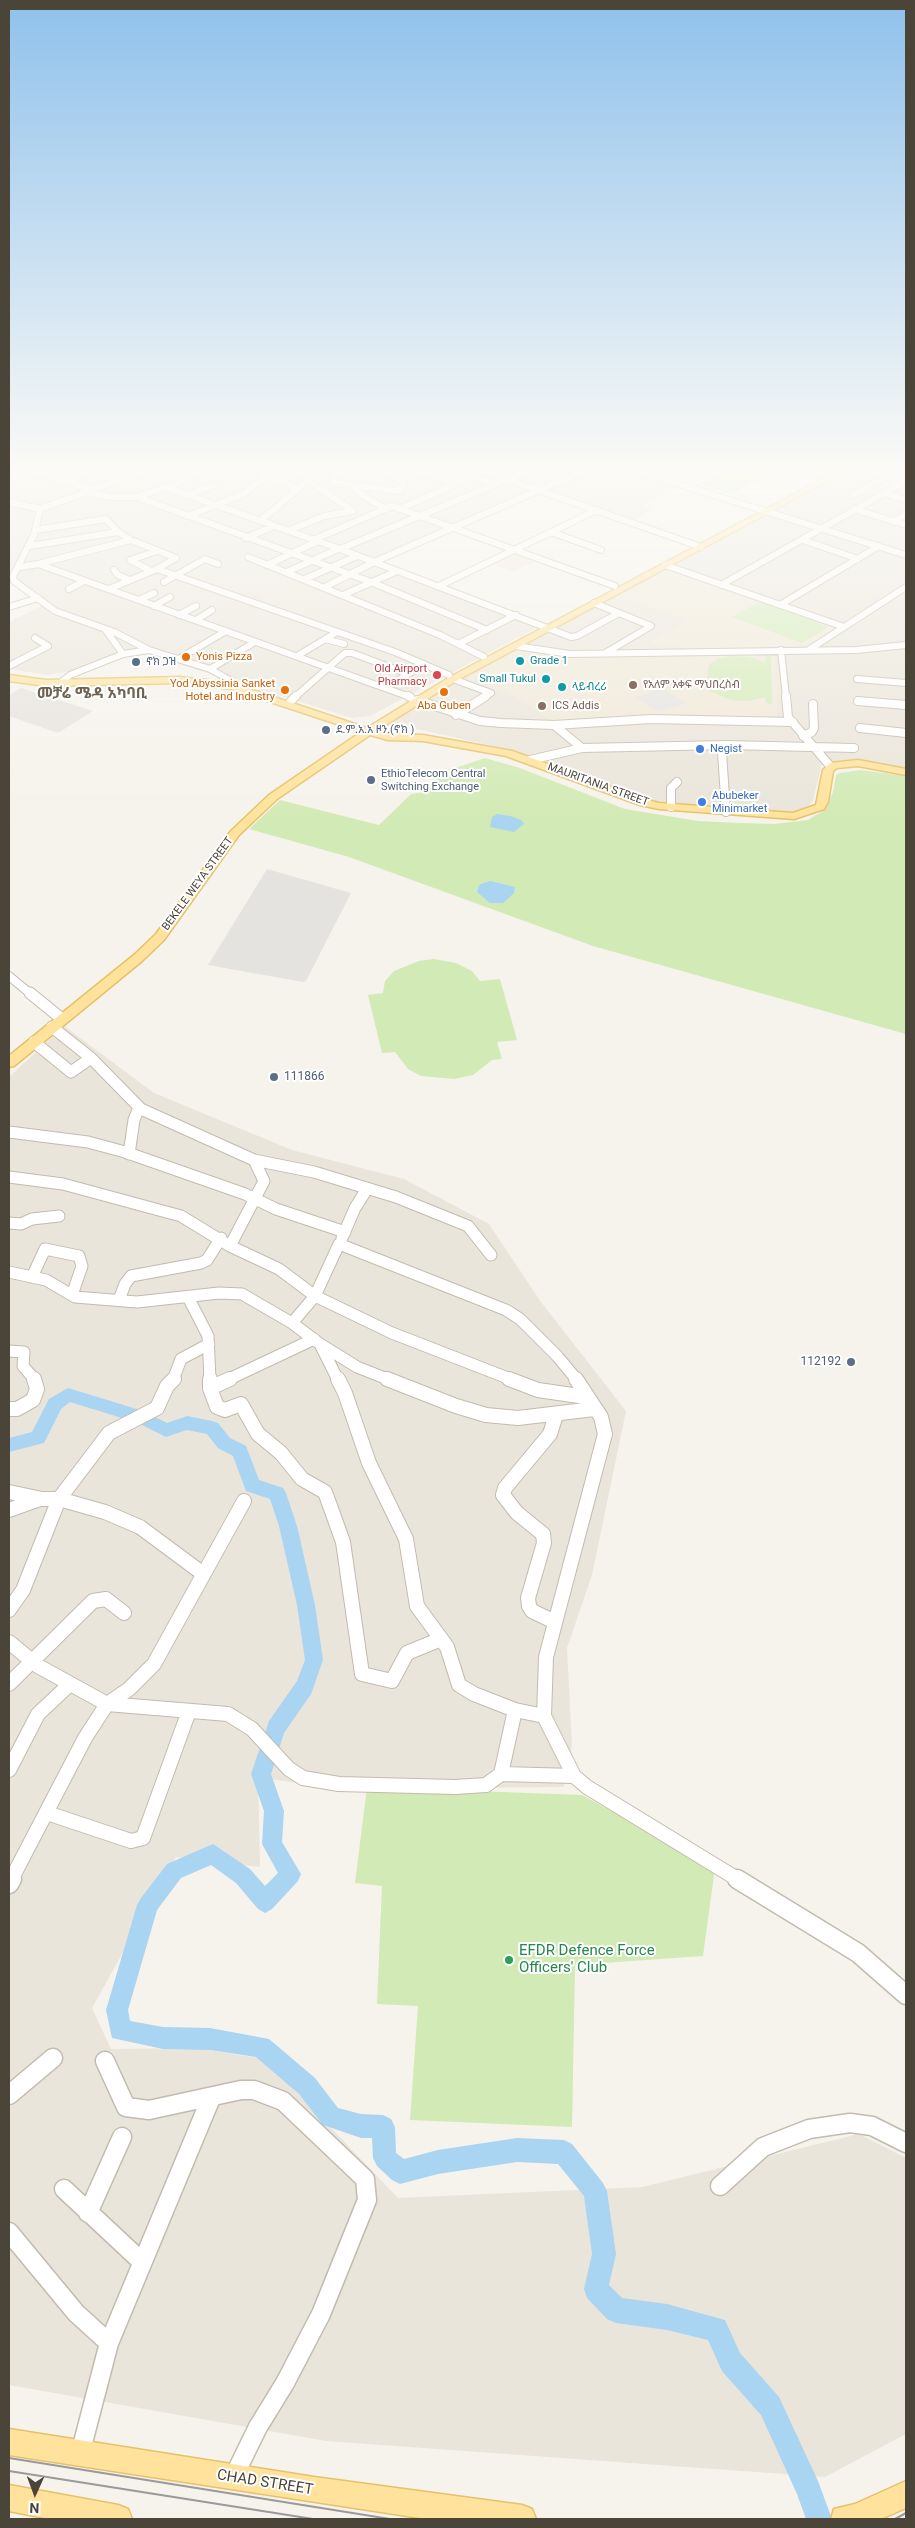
<!DOCTYPE html>
<meta charset="utf-8">
<style>
body{margin:0}
#map{position:relative;width:915px;height:2528px;overflow:hidden;background:#f6f3ec;font-family:Roboto,sans-serif}
canvas{display:block}
.frame{position:absolute;inset:0;border:10px solid #4b4439;pointer-events:none}
.north{position:absolute;left:10px;top:2468px;width:50px;height:50px;-webkit-text-stroke:4px #fff;paint-order:stroke;rotate:182deg;font-size:14px;font-weight:700;line-height:20px;text-align:center;color:#4b4439}
.north::after{content:'';display:block;margin:auto;width:18px;height:22px;background:#4b4439;clip-path:polygon(50% 0,100% 100%,50% 72%,0 100%)}
</style>
<div id="map">
<canvas width="915" height="2528"></canvas>
<div class="frame"></div>
<div class="north">N</div>
</div>
<script>
const ctx = document.querySelector('canvas').getContext('2d');
ctx.lineJoin = 'round';
function paint(path, color) { ctx.fillStyle = color; ctx.fill(path, 'evenodd'); }
const shape = rows => new Path2D(rows.map(r => 'M' + r).join(''));
function trace(path, color, width, dash) { ctx.strokeStyle = color; ctx.lineWidth = width; ctx.lineCap = dash ? 'butt' : 'round'; ctx.setLineDash(dash || []); ctx.stroke(path); }
function write(font, color, halo, rows, align = 'center') {
  ctx.font = font + ' Roboto,"Noto Sans Ethiopic",sans-serif'; ctx.lineWidth = 4; ctx.setLineDash([]); ctx.textBaseline = 'middle'; ctx.strokeStyle = halo; ctx.fillStyle = color; for (const [text, x, y, turn = 0] of rows) {
    ctx.save(); ctx.translate(x, y); ctx.rotate((+turn || 0) * Math.PI / 180); ctx.textAlign = isNaN(turn) ? turn : align; if (halo) ctx.strokeText(text, 0, 0); ctx.fillText(text, 0, 0); ctx.restore();
  }
}
paint(shape([
 [9,468,585,468,374,560,538,627,370,716,352,718,134,650,66,672,47,675,9,669,9,622,49,602,9,580],
 [594,468,618,468,679,486,642,505,654,509,632,520,543,490],
 [851,468,906,468,906,770,852,761,828,761,822,764,813,800,808,808,788,813,643,801,507,749,394,724,396,715,429,697],
 [64,1026,154,1093,292,1150,404,1179,489,1224,541,1302,626,1411,592,1575,567,1648,572,1745,564,1787,336,1789,258,1777,260,1867,176,1857,92,2008,111,2049,195,2048,265,2059,398,2198,642,2187,859,2134,906,2158,906,2434,825,2477,326,2441,9,2385,9,1077]
]), '#eae5da');
paint(shape([
 [21,688,93,711,58,733,9,716,9,695]
]), '#e6e2dd');
paint(shape([
 [512,554,520,554,538,561,513,572,491,564],
 [669,570,836,627,806,645,697,650,650,643,687,620,620,597],
 [518,649,553,656,769,654,776,656,777,721,720,717,572,720,554,723,512,695,468,676]
]), '#efe8d6');
paint(shape([
 [729,468,747,468,769,474,731,494,698,484],
 [760,602,829,627,802,643,732,617],
 [733,656,750,657,765,663,766,656,771,656,772,704,766,703,765,697,748,701,731,700,709,691,706,684,709,665,717,659],
 [485,758,520,768,625,809,698,821,740,823,774,824,808,820,826,809,833,792,836,775,840,773,861,770,906,776,906,1034,593,946,349,857,249,829,280,800,379,825,411,794,425,792,444,772],
 [434,959,456,963,472,971,480,981,500,979,517,1040,497,1042,502,1059,492,1060,473,1075,454,1079,421,1076,408,1069,395,1052,382,1053,368,995,383,993,385,981,394,971,419,961],
 [367,1787,582,1795,715,1868,703,1956,575,1965,572,2127,410,2120,418,2006,377,2004,382,1886,355,1883]
]), '#d2eab5');
paint(shape([
 [663,688,686,703,658,712,635,697],
 [267,869,351,893,306,981,303,982,208,965]
]), '#e5e3e0');
paint(shape([
 [497,814,510,816,521,820,524,824,514,832,490,827,492,817],
 [490,881,515,887,514,893,503,903,490,903,477,892,479,885]
]), '#a9d4f2');
paint(shape([
 [68,1388,143,1411,167,1423,187,1416,212,1421,218,1423,230,1438,246,1446,259,1480,283,1488,286,1493,297,1526,315,1605,323,1660,311,1694,284,1733,271,1774,284,1811,282,1842,301,1874,298,1881,272,1909,265,1913,258,1909,236,1883,211,1865,181,1878,157,1910,128,2010,130,2021,163,2027,210,2028,269,2039,315,2078,338,2108,361,2114,383,2115,391,2119,395,2127,396,2153,404,2159,438,2150,517,2138,564,2140,572,2144,603,2183,607,2191,616,2254,609,2285,622,2298,667,2304,725,2320,740,2353,779,2397,818,2481,832,2519,806,2519,797,2494,761,2415,722,2371,708,2340,667,2330,616,2323,607,2319,587,2298,584,2289,592,2254,584,2196,558,2164,517,2162,438,2174,400,2184,392,2180,377,2166,373,2158,372,2138,361,2138,323,2125,299,2094,256,2057,210,2050,163,2049,112,2038,106,2010,137,1905,141,1898,167,1864,213,1844,250,1869,265,1886,278,1873,262,1844,264,1811,251,1774,269,1721,297,1681,305,1660,297,1605,279,1526,270,1499,246,1491,233,1456,218,1448,207,1434,187,1430,166,1437,138,1423,70,1402,61,1409,44,1443,9,1452,9,1438,32,1432,49,1399,68,1388]
]), '#a9d4f2');
const minorFar4 = shape([
 [20,468,91,489],
 [238,468,270,474],
 [302,468,296,472,310,476],
 [354,468,337,474,333,483,399,491,404,482,376,468],
 [398,468,405,470,416,468],
 [475,468,701,547],
 [627,468,906,555],
 [803,468,826,475],
 [858,468,906,481],
 [412,469,458,484],
 [433,476,452,468],
 [267,478,288,483,295,489],
 [70,481,97,468],
 [350,484,365,497,386,509],
 [688,486,725,468],
 [168,488,340,549,571,637,577,636,619,613],
 [84,492,111,497,137,497,184,481,207,468],
 [884,493,906,500],
 [186,495,214,485],
 [853,495,888,476],
 [137,497,371,582,487,630],
 [9,502,40,509,34,535,13,576,14,581,55,611,114,632,149,650],
 [40,509,152,468],
 [399,509,473,477,496,484],
 [854,509,906,525],
 [188,516,243,494,278,468],
 [260,521,306,482],
 [893,522,906,514],
 [36,530,106,519,118,532,131,540,176,558,157,569,109,589],
 [288,531,324,516,353,511,309,481,310,474,318,468],
 [551,532,601,550],
 [246,538,274,526],
 [313,540,392,506,615,586],
 [803,540,858,559],
 [30,546,118,532],
 [340,549,535,468],
 [248,557,440,635,484,657],
 [38,564,131,540],
 [267,565,318,541],
 [665,565,844,627],
 [20,567,38,564,410,697],
 [157,569,395,652,449,675],
 [114,570,118,575,129,580],
 [151,571,130,560,157,551],
 [287,572,338,549],
 [305,579,357,556],
 [164,582,205,559,218,564],
 [721,585,906,481],
 [439,586,597,510],
 [325,587,374,562,590,468],
 [69,589,84,581],
 [343,595,397,571],
 [139,600,154,593],
 [594,603,651,626,607,652],
 [780,605,879,546],
 [154,606,170,597],
 [9,607,38,598],
 [179,615,196,606],
 [196,620,212,610],
 [105,629,123,654],
 [325,639,344,644],
 [460,643,516,615],
 [516,646,570,654,856,650,906,645],
 [810,649,906,587],
 [781,650,786,697],
 [297,656,337,632],
 [180,658,226,631],
 [9,666,48,646,35,638],
 [210,669,255,642],
 [453,679,491,693,484,697],
 [857,679,906,683],
 [60,683,70,675,123,654,149,650,210,669,228,679],
 [386,688,424,664],
 [295,697,345,653,352,653,408,674]
]);
const minorFar3 = shape([
 [408,696,410,697],
 [786,696,788,717,831,767],
 [417,700,480,721,501,723,554,725,651,719,793,722],
 [291,701,296,696],
 [858,701,906,705],
 [456,715,486,696],
 [554,725,582,748],
 [860,728,906,733],
 [803,736,812,732,814,728,813,704],
 [722,752,726,812],
 [530,760,582,748,727,745,854,748],
 [671,807,671,788,677,782],
 [9,976,32,995]
]);
const minorFar2 = shape([
 [30,993,62,1019],
 [52,1027,91,1058,141,1109,254,1160,314,1172,396,1197,468,1226,491,1255],
 [34,1042,71,1072,91,1058],
 [9,1132,88,1142,125,1152,245,1194,276,1209,345,1232],
 [129,1154,134,1120,139,1107],
 [9,1177,63,1184,181,1216,230,1246,279,1269,315,1296,392,1333,513,1380],
 [9,1223,21,1224,32,1219,59,1216],
 [342,1238,355,1208,367,1189],
 [230,1246,264,1181,254,1160],
 [9,1272,46,1280,75,1297,137,1302,219,1293,242,1294,292,1323,320,1344,338,1380],
 [32,1277,45,1249,79,1256,82,1266,72,1295],
 [188,1297,208,1336,210,1380],
 [119,1300,125,1284,131,1276,201,1263,207,1260,221,1238],
 [292,1323,315,1296,339,1244,506,1310,520,1319,558,1357,577,1380],
 [320,1344,357,1367,390,1380],
 [9,1351,24,1352,23,1366,35,1380],
 [173,1380,181,1359,209,1344],
 [227,1380,314,1339]
]);
const minorFar1 = shape([
 [210,1379,210,1388,230,1379],
 [338,1379,345,1393,369,1463,406,1539,417,1606,447,1647,459,1685,474,1694,515,1710,544,1716],
 [387,1379,456,1406,486,1415,518,1418,594,1409],
 [509,1379,538,1390,586,1397],
 [576,1379,601,1417,605,1434,546,1657,544,1716,574,1776,587,1787,739,1880],
 [210,1388,217,1407,225,1410,241,1404,258,1434,281,1453,302,1479,325,1492,343,1542,362,1674,392,1681,407,1653,441,1639],
 [9,1409,17,1409,33,1400,37,1389,34,1379],
 [9,1492,42,1499,59,1499,105,1512,140,1527,202,1573],
 [9,1510,40,1499],
 [9,1610,23,1590,59,1499,109,1433,157,1408,167,1386,174,1379],
 [555,1622,532,1611,529,1606,528,1598,544,1543,543,1534,517,1513,503,1495,505,1488,550,1434,556,1415],
 [9,1642,38,1666,107,1704,228,1714,252,1729,289,1769,303,1778,339,1784,455,1787,486,1785,501,1774,574,1776],
 [9,1684,93,1601,106,1599,124,1613],
 [9,1770,38,1714,70,1684],
 [501,1774,515,1710],
 [47,1813,131,1841,143,1838,189,1711],
 [11,1880,85,1738,107,1704,129,1689,154,1664,244,1501]
]);
const minor = shape([
 [737,1879,858,1953,906,1995],
 [9,1884,12,1879],
 [105,2061,126,2107,149,2110,241,2090,254,2090,283,2101,365,2179,367,2200,321,2314,285,2383,258,2427,233,2478],
 [9,2095,53,2058],
 [720,2186,763,2147,809,2129,850,2123,872,2126,906,2143],
 [64,2189,141,2261],
 [88,2213,122,2137],
 [9,2232,76,2313,109,2343],
 [80,2454,109,2343,211,2098]
]);
const major = shape([
 [843,468,852,468,456,681,376,731,388,734,423,735,512,751,647,800,659,803,793,813,816,805,823,770,830,763,858,760,906,769,906,775,858,766,837,768,833,771,828,802,824,809,794,819,659,809,640,805,506,756,423,741,388,740,370,735,277,799,239,835,164,940,142,961,14,1066,9,1067,9,1056,134,955,156,934,231,831,269,795,361,732,231,689,180,683,46,686,9,681,9,675,46,680,180,677,232,683,367,728,450,677,843,468],
 [9,2429,314,2477,522,2505,532,2509,536,2519,427,2519,9,2455,9,2429],
 [906,2481,906,2508,881,2519,831,2519,834,2509,855,2504,906,2481],
 [9,2485,118,2505,128,2509,132,2519,50,2519,9,2511,9,2485]
]);
trace(minorFar4, '#c2bbae', 8);
trace(minorFar3, '#c2bbae', 10);
trace(minorFar2, '#c2bbae', 13);
trace(minorFar1, '#c2bbae', 16);
trace(minor, '#c2bbae', 21);
trace(major, '#e6c16a', 3);
trace(minorFar4, '#fff', 6);
trace(minorFar3, '#fff', 8);
trace(minorFar2, '#fff', 11);
trace(minorFar1, '#fff', 14);
trace(minor, '#fff', 18);
paint(major, '#ffe39c');
trace(shape([
 [9,2458,390,2519],
 [9,2471,313,2519],
 [895,2519,906,2513]
]), '#9a9a9a', 2);
const sky = ctx.createLinearGradient(0, 0, 0, 822);
sky.addColorStop(0, '#8fc1ec');
sky.addColorStop(0.57, '#fbfaf6');
sky.addColorStop(1, '#fbfaf600');
ctx.fillStyle = sky;
ctx.fillRect(0, 0, 915, 822);
for (const [x, y, r, color] of [
 [186,657,5,"#e8710a"],
 [520,661,5,"#0f9aa8"],
 [136,662,5,"#5c6f8a"],
 [437,675,5,"#e0444e"],
 [546,679,5,"#0f9aa8"],
 [633,685,5,"#8d6e63"],
 [562,687,5,"#0f9aa8"],
 [285,690,5,"#e8710a"],
 [444,692,5,"#e8710a"],
 [542,706,5,"#8d6e63"],
 [326,730,5,"#5c6f8a"],
 [700,749,5,"#3f7fe0"],
 [371,780,5,"#5c6f8a"],
 [702,802,5,"#3f7fe0"],
 [274,1077,5,"#5c6f8a"],
 [851,1362,5,"#5c6f8a"],
 [509,1960,5,"#2e9e5b"]
]) { const dot = new Path2D(); dot.arc(x, y, r, 0, 2 * Math.PI); ctx.fillStyle = color; ctx.fill(dot); trace(dot, '#fff', 2); }
write('11px', '#c56008', '#fff', [
 ["Yonis Pizza",196,657],
 ["Yod Abyssinia Sanket",275,684,"right"],
 ["Hotel and Industry",275,697,"right"],
 ["Aba Guben",444,706,"center"]
], 'left');
write('11px', '#0d838f', '#fff', [
 ["Grade 1",530,661],
 ["Small Tukul",536,679,"right"],
 ["ላይብረሪ",572,687]
], 'left');
write('11px', '#4e5e75', '#fff', [
 ["ኖክ ጋዝ",146,662],
 ["ደ.ም.አ.አ ዞን.(ኖክ )",336,730],
 ["EthioTelecom Central",381,774],
 ["Switching Exchange",381,787]
], 'left');
write('11px', '#be3a42', '#fff', [
 ["Old Airport",427,669],
 ["Pharmacy",427,682]
], 'right');
write('11px', '#785e54', '#fff', [
 ["የአለም አቀፍ ማህበረስብ",643,685],
 ["ICS Addis",552,706]
], 'left');
write('11px', '#366cbe', '#fff', [
 ["Negist",710,749],
 ["Abubeker",712,796],
 ["Minimarket",712,809]
], 'left');
write('11px', '#4b4439', '#fff', [
 ["MAURITANIA STREET",598,785,20],
 ["BEKELE WEYA STREET",198,884,-54]
]);
write('12px', '#4e5e75', '#fff', [
 ["111866",284,1077],
 ["112192",841,1362,"right"]
], 'left');
write('bold 15px', '#6e6250', '#fff', [
 ["መቻሬ ሜዳ አካባቢ",92,694]
]);
write('15px', '#27864d', '#fff', [
 ["EFDR Defence Force",519,1951],
 ["Officers' Club",519,1968]
], 'left');
write('15px', '#4b4439', '#fff', [
 ["CHAD STREET",265,2483,9]
]);
</script>
